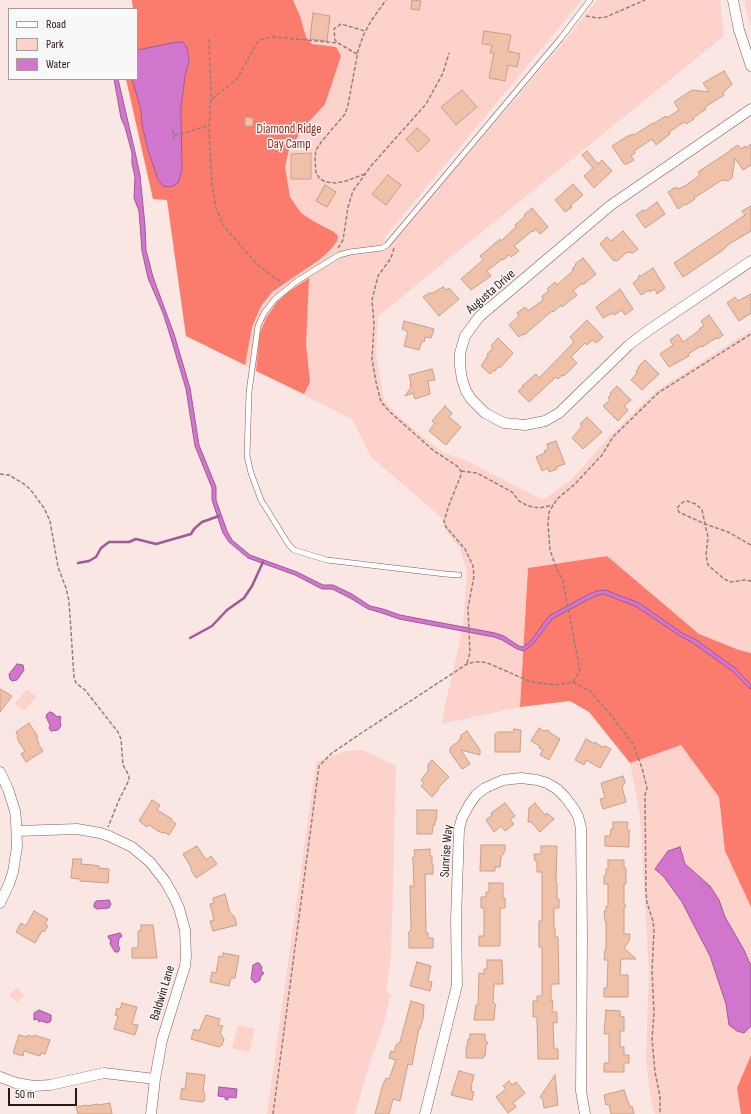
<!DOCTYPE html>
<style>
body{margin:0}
#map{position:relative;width:751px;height:1114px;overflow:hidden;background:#fae6e2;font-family:"Sofia Sans Condensed",sans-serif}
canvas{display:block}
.legend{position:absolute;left:8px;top:8px;width:130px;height:72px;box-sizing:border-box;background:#f8f8f8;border:1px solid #a59e9d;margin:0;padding:5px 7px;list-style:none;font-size:12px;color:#291815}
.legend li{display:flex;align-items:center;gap:8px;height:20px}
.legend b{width:20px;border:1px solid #a59e9d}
.scale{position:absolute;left:8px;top:1088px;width:69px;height:18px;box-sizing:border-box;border:2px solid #291815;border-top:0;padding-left:5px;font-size:12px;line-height:14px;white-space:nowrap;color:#291815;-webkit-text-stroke:3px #f8f8f8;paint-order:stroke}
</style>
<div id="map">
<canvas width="751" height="1114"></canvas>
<ul class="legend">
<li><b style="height:5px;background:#fff"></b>Road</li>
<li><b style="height:11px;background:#fdd2cb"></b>Park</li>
<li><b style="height:11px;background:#d276cd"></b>Water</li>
</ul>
<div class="scale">50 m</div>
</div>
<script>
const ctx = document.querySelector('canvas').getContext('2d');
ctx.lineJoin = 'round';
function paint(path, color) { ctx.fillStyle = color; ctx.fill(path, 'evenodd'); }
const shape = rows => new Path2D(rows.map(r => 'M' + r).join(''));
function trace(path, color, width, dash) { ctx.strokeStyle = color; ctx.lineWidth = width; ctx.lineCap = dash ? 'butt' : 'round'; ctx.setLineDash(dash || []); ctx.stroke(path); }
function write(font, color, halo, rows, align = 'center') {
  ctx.font = font + ' "Sofia Sans Condensed",sans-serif'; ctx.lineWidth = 3; ctx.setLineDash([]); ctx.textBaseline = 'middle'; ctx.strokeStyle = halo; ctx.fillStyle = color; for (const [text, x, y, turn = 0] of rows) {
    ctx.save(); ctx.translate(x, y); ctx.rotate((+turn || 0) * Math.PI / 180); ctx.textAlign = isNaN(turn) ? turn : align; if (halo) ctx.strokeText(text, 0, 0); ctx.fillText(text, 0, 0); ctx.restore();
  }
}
paint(shape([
 [132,0,582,0,385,237,384,252,562,44,597,0,720,0,724,36,378,316,376,355,384,400,397,415,443,453,465,460,543,500,570,481,611,435,655,392,751,330,751,653,739,650,699,634,607,556,528,568,520,707,441,724,463,626,467,572,460,548,447,532,441,517,371,457,352,419,186,336,167,200,153,199,126,79,137,79,137,9,133,9],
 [745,0,751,0,751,27,745,7],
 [27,689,36,697,24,711,15,704],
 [681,745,719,797,725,851,751,907,751,1055,737,1088,741,1114,655,1114,651,1102,646,1058,649,971,640,815,630,763],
 [363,750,396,766,391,957,386,992,391,994,383,1026,368,1068,355,1114,267,1114,316,762,345,751],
 [16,988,24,995,17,1003,9,995],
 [238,1025,255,1029,249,1052,232,1048]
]), '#fdd2cb');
paint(shape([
 [132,0,293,0,300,16,306,37,312,44,336,47,341,56,325,104,305,126,289,149,285,167,290,197,301,213,313,221,334,232,338,236,337,241,331,249,319,260,272,292,261,306,252,327,245,365,186,336,167,200,153,199,126,79,133,79,141,110,142,125,148,150,158,180,182,170,181,108,185,76,189,61,187,47,183,42,137,50,137,9,133,9],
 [309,278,306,344,310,382,304,394,256,371,260,333,266,318,277,302,288,292],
 [607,556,699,634,739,650,751,653,751,907,725,851,719,797,681,745,630,763,589,712,570,701,520,707,528,568],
 [751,1055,751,1114,741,1114,737,1088]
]), '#fb7c6c');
const water = shape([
 [177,42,183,42,187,47,189,61,185,76,181,108,182,170,178,183,171,187,163,186,158,180,148,150,142,125,141,110,132,79,137,79,137,50,177,42],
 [114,79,118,79,135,152,140,175,145,226,146,250,153,277,174,334,190,388,199,445,216,487,216,500,227,531,232,540,250,555,297,572,323,585,333,585,352,594,370,606,383,609,400,615,495,633,504,636,519,646,523,647,530,642,549,616,589,594,597,591,605,590,639,603,682,633,695,639,735,668,751,685,751,690,732,671,693,643,680,636,637,607,604,594,598,595,591,598,552,619,533,644,524,651,517,649,502,640,494,637,399,619,382,613,368,609,350,598,332,589,322,589,295,575,248,558,229,542,223,533,212,500,212,488,195,446,186,389,170,335,163,313,148,278,142,251,139,211,134,198,135,177,132,164,132,153,125,127,121,118,114,79],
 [17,664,23,665,24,670,17,680,12,681,10,679,9,674,17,664],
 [50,712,53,713,57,717,59,716,61,717,60,721,61,726,58,730,51,731,49,728,50,725,46,717,47,714,50,712],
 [680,847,685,864,710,886,719,900,725,917,744,950,751,966,751,1026,744,1033,737,1031,729,1025,726,1004,710,956,682,902,664,877,655,869,668,851,680,847],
 [109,900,111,904,109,908,97,909,94,907,94,904,96,901,109,900],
 [120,933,122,936,119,939,118,945,120,949,118,952,115,952,110,944,111,939,109,939,108,936,120,933],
 [257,963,259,963,262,967,261,971,264,973,261,976,260,980,255,983,251,979,253,965,257,963],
 [39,1010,51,1015,51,1021,48,1023,41,1021,39,1022,38,1019,34,1020,34,1013,39,1010],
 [219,1087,237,1089,236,1098,228,1097,228,1100,225,1099,225,1097,218,1096,219,1087]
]);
paint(water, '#d276cd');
trace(water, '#9f5a96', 1);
trace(shape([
 [78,563,89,561,96,557,101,548,109,542,129,542,136,539,156,544,191,534,194,529,202,522,219,516],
 [190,638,212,626,227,610,244,598,252,586,263,562]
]), '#9f5a96', 2.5);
const building = shape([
 [412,0,421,1,419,10,411,9,412,0],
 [313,13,330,16,327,41,310,39,313,13],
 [484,31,511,35,508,51,520,54,517,67,508,65,505,81,489,78,494,53,490,53,492,45,482,44,484,31],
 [724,71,732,84,723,93,724,95,705,107,706,109,693,118,694,119,686,124,684,122,669,132,670,134,656,145,652,139,634,151,635,153,631,156,634,160,627,164,624,164,612,146,626,137,633,134,634,135,653,123,653,124,666,116,667,118,679,110,674,102,692,90,709,92,703,83,724,71],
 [462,90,477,107,456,125,441,107,462,90],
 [245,117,253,118,253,126,245,126,245,117],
 [417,128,430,140,418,152,406,139,417,128],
 [751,144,751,165,743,170,735,158,732,178,728,181,722,180,694,198,695,199,686,205,685,204,678,209,668,192,676,187,678,189,685,186,700,175,698,172,730,151,730,150,738,145,741,149,745,146,746,148,751,144],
 [587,151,598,164,602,160,612,171,594,188,584,176,593,168,582,155,587,151],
 [311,153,311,179,291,179,291,154,311,153],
 [388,175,401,185,386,205,372,194,388,175],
 [573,184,583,195,570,206,572,207,565,212,555,200,573,184],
 [325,185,336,192,327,207,316,201,325,185],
 [657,202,665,214,645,228,636,215,643,210,645,211,657,202],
 [751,206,751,231,729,244,723,250,683,277,674,263,745,215,742,211,751,206],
 [532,208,548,227,540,234,536,229,533,232,532,231,514,246,519,251,511,257,509,255,503,260,502,259,487,271,491,276,471,290,461,279,483,260,480,256,500,239,501,241,516,227,515,225,525,216,524,215,532,208],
 [623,231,638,249,633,253,627,252,617,261,613,260,600,244,607,237,611,241,623,231],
 [583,258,596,274,584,284,581,284,573,291,577,295,562,307,561,305,553,312,552,311,524,335,523,334,519,337,509,325,519,316,517,313,525,307,528,311,543,300,542,296,549,291,547,289,555,282,557,285,574,270,572,269,576,265,575,264,583,258],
 [653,268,665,288,657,294,655,289,650,292,649,290,641,295,633,283,638,279,639,275,641,276,653,268],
 [443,287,446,290,449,288,459,299,439,316,423,297,429,293,433,293,443,287],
 [620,289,633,309,625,315,622,310,614,315,613,313,603,318,596,307,620,289],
 [751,294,751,313,739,321,727,303,735,297,738,301,751,294],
 [709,315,723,335,718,339,716,338,702,347,701,346,688,354,689,356,669,367,660,354,673,345,670,340,678,334,683,342,700,330,699,329,704,326,701,321,709,315],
 [587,320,603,337,596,343,592,340,587,345,585,343,571,357,577,363,564,376,562,375,558,379,556,377,529,402,518,391,523,387,522,386,536,374,539,378,574,342,570,337,587,320],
 [404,321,434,329,431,338,425,337,424,342,422,341,419,350,404,346,408,332,402,329,404,321],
 [498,338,513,353,501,367,498,367,495,371,494,370,490,374,481,366,487,357,488,355,487,354,493,348,491,346,498,338],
 [645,360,659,374,642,390,631,380,637,373,636,371,639,368,638,367,645,360],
 [432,369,435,380,428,381,430,394,415,399,413,393,405,396,411,387,410,384,411,384,409,375,432,369],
 [617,386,631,400,624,406,628,410,618,421,603,406,610,400,608,398,611,394,610,393,617,386],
 [445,406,452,413,449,417,461,427,446,445,429,431,435,423,432,421,445,406],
 [587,417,602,432,583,449,572,438,582,426,580,424,587,417],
 [556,441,565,464,556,467,557,469,549,472,548,468,542,471,536,457,545,453,544,451,548,449,547,444,556,441],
 [0,689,12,696,0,712,0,689],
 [29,723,38,737,36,738,39,743,38,744,43,751,26,762,21,754,25,751,19,742,17,737,18,736,16,732,29,723],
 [539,728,544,731,548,730,549,732,560,739,549,760,540,755,543,750,539,748,540,746,531,741,539,728],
 [514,729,521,730,520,752,495,752,495,734,498,732,513,732,514,729],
 [467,731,480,750,480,755,461,750,470,764,462,769,450,752,450,748,460,740,461,735,467,731],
 [586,739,595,744,595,742,602,747,605,746,611,749,600,768,586,760,584,765,575,760,586,739],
 [432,760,449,777,438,788,439,789,432,797,421,786,424,783,421,780,428,771,428,765,432,760],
 [623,776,625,782,622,787,626,802,603,809,600,799,605,798,601,783,623,776],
 [152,800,160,805,157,810,172,819,171,820,176,824,169,835,164,832,163,833,158,831,149,825,147,827,139,821,152,800],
 [505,803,515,816,510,820,514,824,505,831,501,826,494,832,486,820,492,815,491,813,505,803],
 [535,803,545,815,547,813,554,819,540,832,531,822,528,822,529,808,535,803],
 [417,810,437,810,436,821,435,821,435,825,433,825,432,834,417,834,417,810],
 [613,822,628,822,627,829,630,831,629,833,629,847,605,846,605,836,610,836,611,829,613,829,613,822],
 [481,845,505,845,505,851,501,857,500,867,495,867,495,871,480,871,481,845],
 [197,846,206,860,211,856,217,864,196,878,191,870,192,869,183,854,197,846],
 [541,846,557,846,556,883,557,883,557,899,559,899,559,908,554,908,554,928,555,928,555,937,558,937,559,984,551,984,551,1001,553,1001,552,1012,557,1012,557,1023,553,1022,554,1049,558,1049,558,1059,538,1059,537,1017,533,1017,533,1001,537,1001,537,996,542,996,542,947,539,947,539,921,542,921,542,872,537,872,537,861,535,861,534,854,541,854,541,846],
 [430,849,430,856,432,856,432,864,433,864,433,874,425,874,426,933,428,933,428,938,433,938,433,948,409,948,409,934,408,933,411,930,410,886,414,886,413,860,412,858,415,856,414,850,430,849],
 [73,859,82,859,81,864,93,865,99,866,99,868,109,869,108,883,80,881,80,879,71,878,73,859],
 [608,860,624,860,624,867,626,869,626,884,624,884,624,903,626,906,624,908,624,934,630,934,629,941,624,948,636,959,621,959,620,975,628,975,628,997,604,997,604,988,607,988,608,960,604,960,605,950,606,950,606,921,605,921,604,911,606,911,606,906,608,906,608,884,604,884,604,876,606,875,606,869,608,869,608,860],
 [489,883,503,883,503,898,505,898,505,908,500,908,500,946,479,946,479,936,484,936,484,908,481,908,481,897,486,897,486,892,489,892,489,883],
 [225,894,230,913,234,916,237,925,213,931,210,921,214,920,210,904,214,903,213,898,225,894],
 [34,911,48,919,45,924,48,926,44,932,42,931,35,943,16,932,21,923,26,926,34,911],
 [141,925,153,925,157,958,132,958,132,948,138,948,138,931,141,931,141,925],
 [223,953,239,956,235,978,231,978,229,986,210,982,212,972,216,973,219,956,223,957,223,953],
 [487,960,502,960,503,984,494,984,493,1002,496,1005,495,1007,494,1020,474,1020,476,1005,478,1005,479,973,484,974,484,969,487,969,487,960],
 [417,962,431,966,428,981,432,982,430,991,410,986,417,962],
 [411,1001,424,1005,423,1019,420,1029,419,1028,412,1065,408,1064,400,1101,393,1099,389,1114,375,1114,383,1084,386,1078,389,1079,396,1060,389,1058,391,1051,394,1052,396,1045,400,1042,411,1001],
 [122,1003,137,1007,132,1024,138,1025,135,1035,114,1029,118,1016,115,1015,117,1008,120,1009,122,1003],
 [606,1010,620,1011,620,1016,624,1017,624,1031,620,1031,620,1047,624,1047,624,1055,629,1055,629,1063,624,1063,624,1072,604,1072,604,1063,609,1063,609,1034,604,1034,606,1010],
 [206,1015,220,1019,218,1025,223,1026,220,1033,224,1039,222,1045,219,1047,191,1039,194,1029,199,1031,206,1015],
 [470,1034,485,1034,485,1040,488,1043,486,1045,485,1056,484,1056,483,1058,466,1058,466,1047,467,1047,468,1039,470,1039,470,1034],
 [19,1035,27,1037,28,1035,33,1037,34,1035,50,1040,45,1054,41,1053,40,1056,24,1051,23,1056,13,1053,19,1035],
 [459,1071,474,1075,471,1087,472,1087,471,1091,474,1092,472,1100,451,1095,459,1071],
 [187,1073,205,1075,203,1091,205,1094,204,1101,202,1102,180,1099,182,1088,185,1089,187,1073],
 [555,1075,558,1105,544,1108,543,1100,540,1097,555,1075],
 [509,1081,512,1085,516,1082,525,1093,513,1103,516,1107,508,1113,496,1097,506,1089,503,1086,509,1081],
 [624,1090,630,1107,632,1106,634,1114,611,1114,609,1104,606,1105,604,1095,624,1090],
 [110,1103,112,1114,78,1114,76,1107,86,1105,87,1106,97,1104,98,1105,110,1103]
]);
paint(building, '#f0c1a9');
trace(building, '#c89f89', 1);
const service = shape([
 [459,575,445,574,327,560,294,550,289,545,261,500,251,473,247,456,249,392,258,326,264,313,275,299,297,281,339,255,350,252,382,248,387,245,561,38,590,0]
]);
const minor = shape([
 [733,0,739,30,751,66],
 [751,109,611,205,479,317,465,336,460,353,460,366,462,379,466,391,471,399,485,413,504,423,525,425,545,421,559,413,629,345,646,332,751,261],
 [0,772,8,789,15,811,16,820,17,847,13,872,9,884,0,903],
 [17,831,77,829,100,833,109,836,132,847,150,862,165,881,174,897,179,908,185,930,186,956,185,966,162,1040,155,1079,151,1114],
 [0,1077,16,1083,34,1086,50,1085,104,1073,155,1079],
 [425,1114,457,985,456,920,459,829,462,818,469,805,476,795,485,788,503,780,521,778,537,780,547,783,557,789,565,797,574,809,578,816,581,828,582,938,581,1091,585,1114]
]);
trace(service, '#865b55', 6);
trace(minor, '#865b55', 11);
trace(shape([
 [586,16,597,18,606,17,645,0],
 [209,39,211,93,209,131,212,185,216,208,223,225,253,260,263,269,282,283],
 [357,54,338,43,335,40,334,29,341,24,365,31],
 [212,99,237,79,256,44,260,40,266,38,275,37,338,43],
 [173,130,174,139],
 [174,135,188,132,209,125],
 [365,174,346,181,336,183,326,182,320,179,316,173,315,158,316,150,322,141,345,114,348,105,358,51,363,36,371,21,386,0],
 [338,248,343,240,348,207,353,191,371,166,426,104,443,73,449,53],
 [394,248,391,258,378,276,372,300,374,324,372,359,376,382,381,402,391,413,434,451,457,466,461,471,461,475,449,505,444,521,446,527,465,549,473,566,474,576,468,608,470,653,467,663],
 [461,471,477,473,501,486,512,492,519,501,528,506,539,508,553,505],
 [0,474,9,475,24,484,30,489,44,508,50,521,58,567,66,588,69,601,74,677,76,683,85,690,118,732,121,739,123,765,129,776,129,780,119,800,108,827],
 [751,545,728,532,705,524,683,514,679,512,677,508,683,502,687,501,696,504,702,510,703,514,705,524,708,537,706,555,708,565,724,579,731,582,745,580,751,581],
 [573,682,591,692,610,714,633,744,642,768,647,788,645,795,646,892,647,903,653,921,654,930,652,971,654,1013,652,1039,655,1072,660,1097,660,1114],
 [273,1114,319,766,332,753,366,730,467,664,474,662,483,662,490,664,531,682,555,685,573,682,580,671,563,581,556,567,550,550,548,524,549,512,557,499,575,484,602,455,613,437,658,393,751,334]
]), '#93807d', 1.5, [4, 2]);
trace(service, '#fff', 5);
trace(minor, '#fff', 10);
write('13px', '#97261d', '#f8f8f8', [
 ["Diamond Ridge",289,130],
 ["Day Camp",289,145]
]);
write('13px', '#291815', '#f8f8f8', [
 ["Augusta Drive",491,292,-41],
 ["Sunrise Way",447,851,-86],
 ["Baldwin Lane",163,993,-73]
]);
</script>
